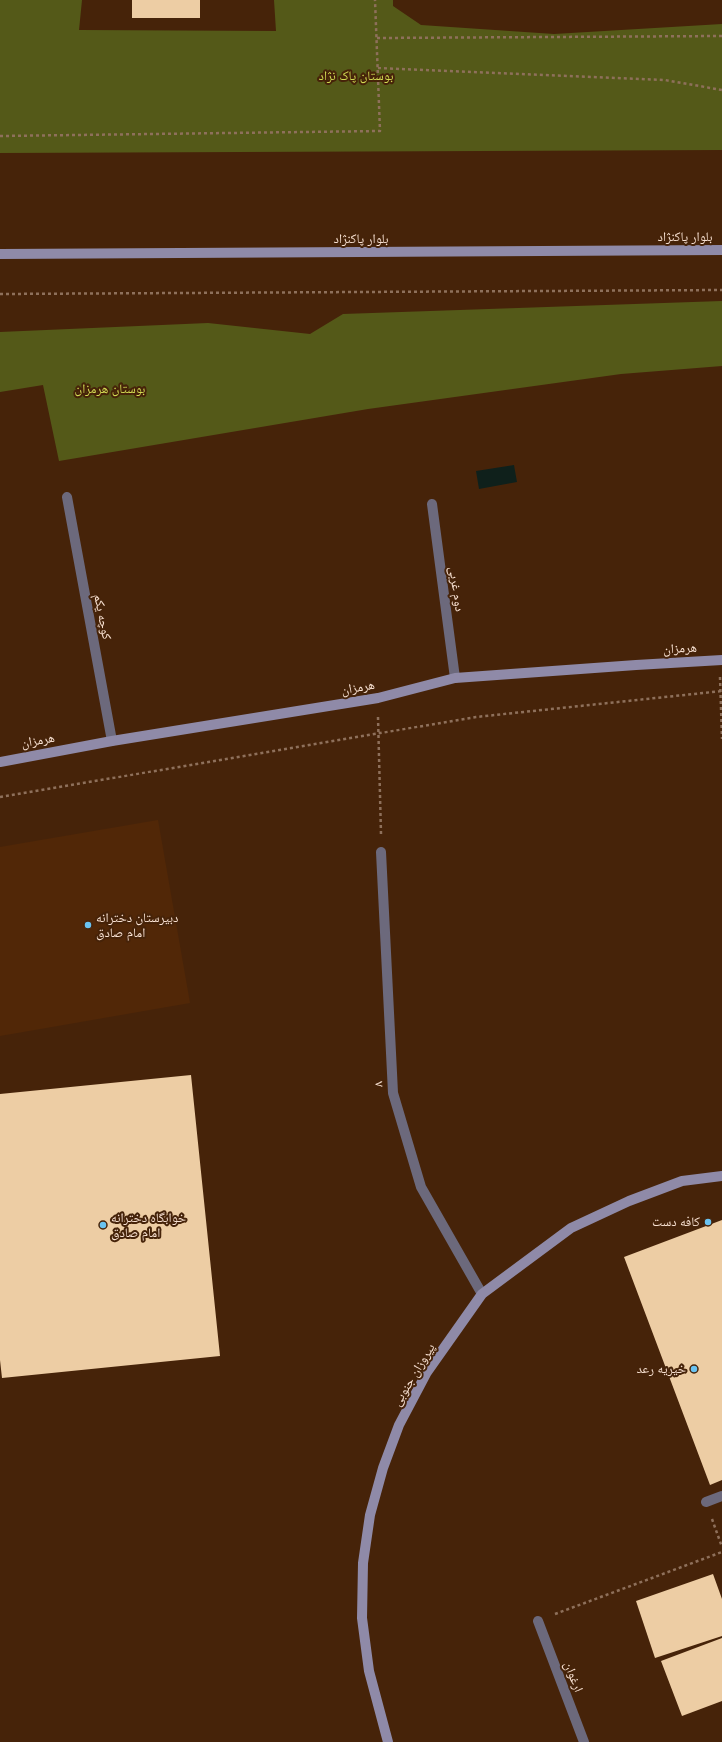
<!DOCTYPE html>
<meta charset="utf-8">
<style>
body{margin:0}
canvas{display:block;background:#462309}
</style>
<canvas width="722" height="1742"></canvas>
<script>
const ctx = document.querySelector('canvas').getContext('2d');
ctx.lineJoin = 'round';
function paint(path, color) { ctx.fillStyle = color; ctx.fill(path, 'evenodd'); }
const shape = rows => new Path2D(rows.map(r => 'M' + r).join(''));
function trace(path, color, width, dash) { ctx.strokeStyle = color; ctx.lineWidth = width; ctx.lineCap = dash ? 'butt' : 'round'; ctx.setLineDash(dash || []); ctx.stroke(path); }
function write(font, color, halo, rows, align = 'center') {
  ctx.font = font + ' "Space Grotesk","Noto Naskh Arabic",sans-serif'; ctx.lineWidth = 4; ctx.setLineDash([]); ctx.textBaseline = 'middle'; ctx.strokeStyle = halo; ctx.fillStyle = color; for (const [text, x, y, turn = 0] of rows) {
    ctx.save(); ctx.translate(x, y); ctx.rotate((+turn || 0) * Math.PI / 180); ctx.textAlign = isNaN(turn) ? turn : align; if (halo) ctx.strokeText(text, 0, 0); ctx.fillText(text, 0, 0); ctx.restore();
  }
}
paint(shape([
 [158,820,190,1003,0,1036,0,847]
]), '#512707');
paint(shape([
 [0,0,82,0,79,30,276,31,274,0,393,0,393,6,421,25,554,34,722,24,722,150,0,153],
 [722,301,722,366,621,374,368,409,59,461,43,385,0,392,0,332,208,323,310,334,343,314]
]), '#545918');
paint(shape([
 [514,465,517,482,479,489,476,471]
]), '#0f201b');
paint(shape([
 [132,0,200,0,200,18,132,18],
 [191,1075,220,1356,2,1378,0,1360,0,1094],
 [722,1220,722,1480,710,1485,624,1257],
 [713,1574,722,1599,722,1636,655,1658,636,1601],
 [722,1638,722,1701,682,1716,661,1661]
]), '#edcda4');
trace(shape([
 [377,38,722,36],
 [378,68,665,80,722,90],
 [0,136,380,131,375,0],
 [0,294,722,290],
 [720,677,722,739],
 [378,717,381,834],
 [0,797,476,717,722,691],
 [712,1519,722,1547],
 [555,1614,722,1552]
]), '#8e705b', 2.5, [3, 3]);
trace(shape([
 [67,497,112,741],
 [432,504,455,678],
 [381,852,393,1093,421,1187,482,1294],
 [706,1502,722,1496],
 [538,1621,584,1742]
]), '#6c697c', 10);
trace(shape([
 [0,254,722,250],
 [0,762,112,741,378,698,455,678,636,665,722,660],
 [388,1742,369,1671,362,1618,363,1563,370,1515,383,1468,399,1425,427,1372,482,1294,571,1228,629,1201,682,1181,722,1176]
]), '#8f8aa8', 10);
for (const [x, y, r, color] of [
 [88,925,4,"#6ac3f1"],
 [708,1222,4,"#6ac3f1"],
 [103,1225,4,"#6ac3f1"],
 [694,1369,4,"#6ac3f1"]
]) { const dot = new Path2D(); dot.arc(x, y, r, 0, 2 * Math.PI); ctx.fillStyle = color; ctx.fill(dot); trace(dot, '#462309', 1.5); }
write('13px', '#d2db53', '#462309', [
 ["بوستان پاک نژاد",356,76],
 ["بوستان هرمزان",110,389]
]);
write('13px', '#f9e2d3', '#462309', [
 ["بلوار پاکنژاد",685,237],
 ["بلوار پاکنژاد",361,239],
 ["دوم غربی",456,589,82],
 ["کوچه یکم",102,617,79],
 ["هرمزان",680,649,-3],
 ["هرمزان",358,688,-10],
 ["هرمزان",38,741,-10],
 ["۸",379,1084,-93],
 ["پیروزان جنوبی",414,1375,-59],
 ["ارغوان",573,1677,69]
]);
write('13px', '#f9e2d3', '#462309', [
 ["دبیرستان دخترانه",96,918],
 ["امام صادق",96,933],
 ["خوابگاه دخترانه",111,1218],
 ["امام صادق",111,1233],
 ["کافه دست",700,1222,"right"],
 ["خیریه رعد",686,1369,"right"]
], 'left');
</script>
